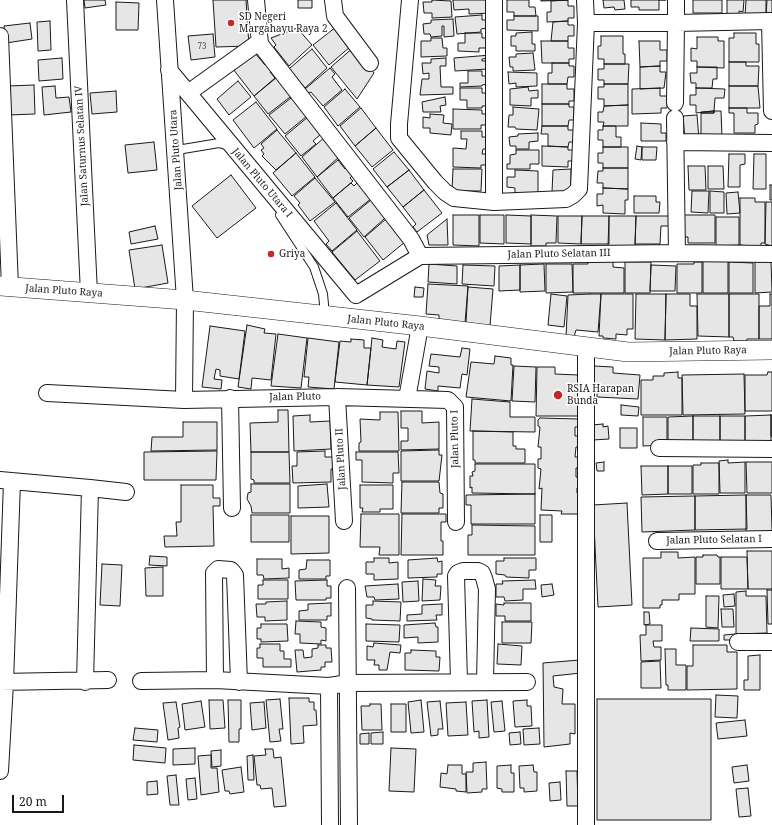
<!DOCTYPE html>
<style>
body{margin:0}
#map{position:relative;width:772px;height:825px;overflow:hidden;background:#fff;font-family:"Noto Serif",serif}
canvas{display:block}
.scale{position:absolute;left:12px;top:795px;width:52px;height:18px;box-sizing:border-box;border:2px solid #1a1a1a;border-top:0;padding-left:5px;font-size:12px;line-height:14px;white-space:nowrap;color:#1a1a1a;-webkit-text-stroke:3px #fff;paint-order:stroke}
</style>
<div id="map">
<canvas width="772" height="825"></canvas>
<div class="scale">20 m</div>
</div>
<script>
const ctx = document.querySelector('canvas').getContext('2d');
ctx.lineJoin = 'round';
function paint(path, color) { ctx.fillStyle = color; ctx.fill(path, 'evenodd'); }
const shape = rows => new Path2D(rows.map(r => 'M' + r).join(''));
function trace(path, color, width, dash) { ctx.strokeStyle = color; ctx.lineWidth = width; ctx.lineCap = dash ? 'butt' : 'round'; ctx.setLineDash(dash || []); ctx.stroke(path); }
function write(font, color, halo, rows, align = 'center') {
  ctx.font = font + ' "Noto Serif",serif'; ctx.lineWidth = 3; ctx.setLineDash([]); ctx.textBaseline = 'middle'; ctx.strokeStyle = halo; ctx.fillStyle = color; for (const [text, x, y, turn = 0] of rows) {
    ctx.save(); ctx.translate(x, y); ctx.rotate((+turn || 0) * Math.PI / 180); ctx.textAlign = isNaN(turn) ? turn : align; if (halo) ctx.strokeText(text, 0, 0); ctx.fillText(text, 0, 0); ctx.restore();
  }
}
const building = shape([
 [84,0,105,0,106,5,85,8,84,0],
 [213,0,246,0,249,46,216,47,213,0],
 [298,0,312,0,312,8,298,8,298,0],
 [432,0,451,1,452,17,432,18,432,13,424,13,423,2,432,2,432,0],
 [453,0,489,0,493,13,469,14,469,9,454,10,453,0],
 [507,0,529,0,529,7,535,7,536,16,514,16,514,12,507,12,507,0],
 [541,0,568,0,541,1,541,0],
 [568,0,568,6,574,6,574,18,568,18,568,21,547,22,547,12,551,12,551,1,568,0],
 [603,0,624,0,625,9,615,10,614,7,604,8,603,0],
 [631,0,666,0,659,0,659,10,639,10,639,7,631,7,631,0],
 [693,0,722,0,722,13,693,13,693,0],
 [727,0,744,0,743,12,739,11,739,15,727,15,727,0],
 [746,0,766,0,766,14,745,16,746,0],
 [767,0,772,0,772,17,766,17,767,0],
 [116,2,139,3,138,30,116,30,116,2],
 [482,15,482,20,486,20,487,28,481,29,481,32,457,34,455,17,482,15],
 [514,16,538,16,538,31,507,30,507,20,514,20,514,16],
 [453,19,454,36,444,37,444,26,442,26,442,36,431,37,430,34,424,34,423,24,431,23,431,20,453,19],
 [50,21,51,50,38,51,37,22,50,21],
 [568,21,568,25,574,25,574,36,568,36,568,41,551,41,553,22,568,21],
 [30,23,32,39,6,43,4,26,30,23],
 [336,27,351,46,329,65,313,45,336,27],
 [297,28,312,45,289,66,274,47,276,45,271,38,297,28],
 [532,32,532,44,535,44,535,51,516,51,516,46,511,46,511,36,516,36,516,33,532,32],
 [465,33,482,33,482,38,486,38,487,48,479,48,479,52,458,51,458,43,465,43,465,33],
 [734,33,756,33,756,44,759,44,759,62,729,62,729,38,734,38,734,33],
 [213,34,215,57,191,60,188,36,213,34],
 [601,36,623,36,623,54,625,54,625,64,604,64,604,59,598,59,598,46,601,46,601,36],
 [697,37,718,37,718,41,724,41,724,68,697,67,697,61,691,61,691,48,697,49,697,37],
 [431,38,442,38,443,48,447,48,447,56,421,57,421,41,431,41,431,38],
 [541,41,568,41,568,48,574,48,574,59,569,59,569,63,542,63,541,41],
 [639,41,660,41,660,50,667,50,667,61,660,61,660,66,640,67,639,41],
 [354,47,374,73,357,99,331,67,354,47],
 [312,49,327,68,305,88,289,69,312,49],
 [254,52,265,65,266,64,272,70,270,72,275,78,254,96,233,69,254,52],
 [533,53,535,70,513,71,513,67,510,67,509,57,516,57,516,54,533,53],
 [491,55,491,58,482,59,482,61,487,61,488,69,455,71,454,58,491,55],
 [62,58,63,79,39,81,38,60,62,58],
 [446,58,446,66,440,66,441,87,453,87,453,94,420,95,422,79,429,79,429,73,423,74,422,63,431,63,431,59,446,58],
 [729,62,746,62,746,66,759,66,758,86,729,86,729,62],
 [552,63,569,63,569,66,574,66,574,77,568,77,567,84,548,84,548,73,552,73,552,63],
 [604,64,629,64,628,84,604,84,604,80,598,80,598,69,604,69,604,64],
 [660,66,660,72,666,72,664,88,640,89,640,67,660,66],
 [697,67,717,67,717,79,713,79,712,88,696,88,696,83,691,83,690,73,697,73,697,67],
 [330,68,335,74,332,77,342,90,323,106,311,92,309,93,305,89,330,68],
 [468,71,482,71,482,76,488,76,488,84,482,85,482,86,460,87,460,83,468,83,468,71],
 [508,72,537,73,537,86,516,87,516,83,509,84,508,72],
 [276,78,294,94,268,114,254,96,276,78],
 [238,81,251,97,229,115,217,99,238,81],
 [542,84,567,84,567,89,574,89,574,101,569,101,569,104,542,104,542,84],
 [604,84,628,84,628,105,604,106,604,99,598,99,598,87,604,87,604,84],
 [34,85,35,114,8,115,8,86,34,85],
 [55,86,56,98,69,97,71,112,44,115,42,87,55,86],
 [729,86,758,86,760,108,729,108,729,86],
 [528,87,529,91,538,90,538,98,531,98,531,106,510,105,510,89,528,87],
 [460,88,482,88,482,93,492,93,488,106,482,106,482,108,467,108,467,100,460,100,460,88],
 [660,88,660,96,667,96,667,108,661,108,661,113,632,114,632,89,660,88],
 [696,88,725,89,724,98,715,98,714,111,696,113,696,105,690,105,690,95,696,95,696,88],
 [345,89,360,107,338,126,324,107,345,89],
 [116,91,117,112,92,114,90,93,116,91],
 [295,95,307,116,285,134,269,115,295,95],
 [445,97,446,105,440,106,441,112,423,112,422,102,445,97],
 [256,102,277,129,254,148,233,120,256,102],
 [542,104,569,104,569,107,574,107,574,120,569,120,568,126,542,126,542,104],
 [628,105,628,126,603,126,604,122,598,122,598,112,603,112,604,106,628,105],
 [513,107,539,109,537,130,516,129,515,127,508,127,509,115,513,115,513,107],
 [361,108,376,128,355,146,340,126,361,108],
 [729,108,747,108,747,113,758,113,758,124,755,125,755,133,734,133,734,113,729,113,729,108],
 [453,109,482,110,482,114,490,114,490,125,481,125,481,129,453,129,453,109],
 [714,111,721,111,722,137,701,137,701,113,714,113,714,111],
 [714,111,714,113,701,113,701,112,714,111],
 [430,114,444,115,443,123,452,124,451,135,430,133,430,128,423,128,423,117,430,118,430,114],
 [697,115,699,139,685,140,683,116,697,115],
 [308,117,321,134,313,141,316,144,301,156,285,136,308,117],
 [641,123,661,124,661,133,666,133,666,141,641,141,641,123],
 [542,126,568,126,568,130,574,130,574,142,569,142,568,147,548,146,548,134,541,134,542,126],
 [603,126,616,126,616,137,621,137,621,147,603,147,603,140,598,140,598,130,603,130,603,126],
 [376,128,393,150,372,167,355,146,376,128],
 [277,130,296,153,276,170,262,156,264,154,261,150,264,148,261,144,277,130],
 [461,131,482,131,482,137,488,137,488,149,483,149,482,154,488,154,487,165,481,165,481,168,453,167,453,148,466,149,467,139,461,139,461,131],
 [538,133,538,141,529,142,529,149,516,149,516,146,510,146,509,137,518,136,518,134,538,133],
 [325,137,340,156,317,177,302,157,325,137],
 [154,142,157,170,128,173,125,145,154,142],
 [542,146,568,147,568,150,574,150,574,161,568,161,568,167,542,166,542,146],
 [637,146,642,147,641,160,635,159,637,146],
 [603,147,628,147,628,168,603,168,603,163,598,163,598,153,603,153,603,147],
 [642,147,657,147,656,160,642,160,642,147],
 [516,150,539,150,539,164,530,164,530,169,507,169,507,164,510,164,510,155,516,154,516,150],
 [394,152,409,170,387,187,373,169,394,152],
 [296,153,315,177,292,196,273,173,296,153],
 [729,154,745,154,745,164,740,165,740,187,728,187,729,154],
 [754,154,766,154,766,189,753,189,754,154],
 [338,160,345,169,347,167,354,174,350,178,353,181,333,198,317,177,338,160],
 [688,166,705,166,706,190,689,190,688,166],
 [708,166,723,166,724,189,708,189,708,166],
 [603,168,628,168,628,189,603,188,603,183,597,183,598,171,603,171,603,168],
 [453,169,482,169,481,191,452,191,453,169],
 [571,169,571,193,552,192,553,170,571,169],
 [409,170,424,190,403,207,387,187,409,170],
 [515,170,538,171,538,196,515,193,515,188,507,187,507,177,515,177,515,170],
 [231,175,256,208,217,238,192,206,231,175],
 [315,178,335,202,310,221,298,205,300,203,294,196,315,178],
 [359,181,372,198,348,217,333,198,351,183,354,186,359,181],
 [770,185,772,185,772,200,770,200,770,185],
 [603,188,628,189,628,200,625,200,625,214,603,213,603,205,597,206,597,194,603,194,603,188],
 [424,190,442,213,417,232,413,227,416,224,403,207,424,190],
 [692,191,709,191,708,213,691,212,692,191],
 [710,191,724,192,724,213,710,213,710,191],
 [738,192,740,213,727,214,726,193,738,192],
 [634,196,656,196,656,202,660,202,659,213,634,213,634,196],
 [740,198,755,198,755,202,765,202,765,243,761,243,761,247,740,245,740,198],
 [371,200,385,218,364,237,349,218,371,200],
 [766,202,772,202,772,246,765,244,766,202],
 [336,203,357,230,332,251,326,244,329,241,314,221,336,203],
 [453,215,479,215,479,246,453,245,453,215],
 [480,215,504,215,504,244,480,243,480,215],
 [506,215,531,216,531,244,506,243,506,215],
 [531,215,557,216,556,243,546,243,546,246,531,246,531,215],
 [681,215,715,215,715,243,688,243,688,237,681,237,681,215],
 [558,216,582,216,581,244,558,243,558,216],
 [582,216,609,216,609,244,581,244,582,216],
 [609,216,636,216,635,247,608,247,609,216],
 [636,216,669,216,669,226,661,226,660,244,635,244,636,216],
 [716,217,739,217,739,245,716,246,716,217],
 [386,219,405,242,383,260,365,237,386,219],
 [447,219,448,245,429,245,427,235,447,219],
 [155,226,158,239,131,244,129,232,155,226],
 [357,231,380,261,355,280,332,252,357,231],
 [162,245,168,283,135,289,129,250,162,245],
 [588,261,613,261,613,267,624,268,624,293,573,293,573,264,588,264,588,261],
 [703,261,728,261,728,293,703,293,703,261],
 [755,261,771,261,772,292,755,293,755,261],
 [625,262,651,262,650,293,625,293,625,262],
 [694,262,702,262,702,293,677,293,677,264,694,264,694,262],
 [729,262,753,263,753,293,729,293,729,262],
 [429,264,457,266,457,284,428,282,429,264],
 [544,264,545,291,520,292,520,265,544,264],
 [546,264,572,264,573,292,546,293,546,264],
 [463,265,495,266,494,286,462,284,463,265],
 [520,265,520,290,499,291,499,266,520,265],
 [651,265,676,266,675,291,650,291,651,265],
 [428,284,468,286,465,323,439,321,439,315,426,314,428,284],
 [415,287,424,288,423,297,414,297,415,287],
 [468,287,493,289,490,326,466,323,468,287],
 [551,294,567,296,564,327,548,325,551,294],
 [590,294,601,294,598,332,576,330,574,337,566,337,568,295,590,294],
 [601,294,633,294,633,329,627,329,627,335,616,334,616,339,603,338,603,336,599,336,601,294],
 [636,294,666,294,665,340,635,339,636,294],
 [666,294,690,294,690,306,697,306,697,339,665,340,666,294],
 [697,294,729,294,729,337,698,336,697,294],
 [729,294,759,294,759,339,747,339,746,341,734,341,733,337,729,337,729,294],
 [770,294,772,294,772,339,759,339,759,306,770,306,770,294],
 [247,325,265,329,264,333,276,334,271,380,252,378,251,389,238,387,247,325],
 [210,326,245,331,239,379,220,376,220,370,216,369,214,379,222,380,221,389,202,387,210,326],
 [278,334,307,338,301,388,271,386,278,334],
 [308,338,339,342,334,389,308,387,309,377,304,377,308,338],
 [372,338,383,340,382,347,396,349,397,341,405,342,399,387,367,385,372,338],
 [351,339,364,340,364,348,371,348,367,385,335,382,340,341,351,342,351,339],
 [462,348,470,349,467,375,462,374,460,388,438,386,438,391,425,389,427,371,439,373,439,367,429,366,431,354,460,357,462,348],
 [495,356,511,358,511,365,513,365,511,401,466,397,471,362,494,364,495,356],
 [514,366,536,367,535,402,512,401,514,366],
 [594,366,613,367,613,373,640,375,638,399,597,397,597,386,593,385,594,366],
 [537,367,555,367,555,374,579,375,579,416,536,416,537,367],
 [678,372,678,378,682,378,682,415,641,415,641,380,653,380,653,376,664,376,664,373,678,372],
 [768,372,772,372,772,411,745,411,745,375,767,375,768,372],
 [744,374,745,414,683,415,682,375,744,374],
 [472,399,510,402,510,417,535,417,535,432,470,431,472,399],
 [621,405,639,407,638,416,621,415,621,405],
 [278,410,288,410,289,452,251,452,250,423,278,422,278,410],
 [401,411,422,411,422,423,439,422,439,449,401,450,401,441,408,441,408,428,401,428,401,411],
 [380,412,398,412,399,451,359,451,359,443,361,442,360,419,380,420,380,412],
 [310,415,310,422,330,421,331,449,294,451,293,416,310,415],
 [771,415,771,442,745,443,745,416,771,415],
 [771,415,772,415,772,437,771,436,771,415],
 [693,416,693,445,668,445,668,417,693,416],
 [693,416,720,416,720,444,693,445,693,416],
 [720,416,745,416,745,443,720,444,720,416],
 [643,417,667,417,667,445,643,446,643,417],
 [540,418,579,419,579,427,575,427,575,436,580,436,580,447,576,447,575,457,580,457,580,468,576,468,576,477,581,478,581,488,577,488,577,493,581,493,579,514,561,514,562,511,541,510,542,488,539,489,541,469,538,468,538,459,541,459,541,447,538,447,540,427,538,426,538,420,540,418],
 [183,422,217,422,217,450,151,451,152,437,183,437,183,422],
 [603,424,603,427,608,426,609,439,593,440,592,425,603,424],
 [620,428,637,428,637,448,620,448,620,428],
 [473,431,513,432,513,446,516,446,516,449,525,449,525,463,475,463,475,460,473,460,473,431],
 [439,450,439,455,442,455,439,481,401,481,401,451,439,450],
 [217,451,216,480,144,480,144,452,217,451],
 [325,451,325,457,333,457,334,469,331,469,331,482,293,483,292,466,297,466,297,452,325,451],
 [251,452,289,452,290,483,254,483,254,480,251,479,251,452],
 [356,452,398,452,399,473,393,473,393,483,362,482,362,460,356,460,356,452],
 [728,460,728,463,745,462,745,493,720,493,719,461,728,460],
 [604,462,604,471,597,471,596,463,604,462],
 [746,462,772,462,772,493,747,493,746,462],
 [701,463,719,463,719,494,693,494,693,465,701,465,701,463],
 [475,464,535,464,535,494,472,493,472,487,470,488,470,476,473,476,472,472,475,471,475,464],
 [641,466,668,466,668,494,642,495,641,466],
 [668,466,692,466,692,494,668,494,668,466],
 [402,482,439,482,440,493,443,494,443,508,439,508,439,513,401,513,402,482],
 [251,484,290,484,290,513,252,513,251,506,247,499,248,493,251,492,251,484],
 [327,484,329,507,298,508,298,486,327,484],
 [181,485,213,485,213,498,220,498,220,506,213,506,214,546,165,547,164,536,177,536,176,522,181,522,181,485],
 [360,485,393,485,393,509,380,509,380,512,362,512,363,508,360,508,360,485],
 [535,494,535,524,471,524,471,505,466,505,466,495,535,494],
 [746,495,747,529,695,530,695,496,746,495],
 [746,495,771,495,772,531,746,532,746,495],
 [695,496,695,530,642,532,641,497,695,496],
 [627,503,632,605,598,607,593,505,627,503],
 [361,514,399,514,399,555,379,555,380,547,360,547,361,514],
 [402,514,446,514,446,522,441,522,441,541,443,541,443,555,401,555,402,514],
 [251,515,289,515,289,542,251,542,251,515],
 [540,515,552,515,552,542,540,542,540,515],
 [291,516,329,516,329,553,291,554,291,516],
 [472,525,535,526,535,555,468,555,468,535,472,535,472,525],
 [747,551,772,551,772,589,748,589,747,551],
 [661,552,678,552,678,558,695,557,695,594,679,594,679,600,662,600,662,605,660,605,660,608,643,608,643,558,661,558,661,552],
 [703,555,717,555,718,557,720,557,720,584,696,584,696,557,703,557,703,555],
 [150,556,167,557,167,566,149,565,150,556],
 [721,557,747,557,748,589,721,589,721,557],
 [374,558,389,558,389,563,398,562,398,579,374,580,374,574,366,574,366,562,374,562,374,558],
 [437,558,438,562,442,561,442,574,437,574,437,577,408,578,408,560,437,558],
 [504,558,536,558,536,570,529,570,529,578,506,577,505,575,496,574,496,561,504,561,504,558],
 [257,559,282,559,282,569,289,568,289,578,264,579,263,575,257,575,257,559],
 [307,560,330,560,330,576,326,576,326,579,299,579,299,570,306,569,307,560],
 [102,564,122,565,120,606,100,605,102,564],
 [163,567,163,596,146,596,145,568,163,567],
 [423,579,436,580,435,586,441,586,440,600,422,601,423,579],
 [263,580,288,580,288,599,258,599,258,585,263,585,263,580],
 [327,580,327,586,331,586,331,598,326,598,326,600,296,600,295,581,327,580],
 [535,580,536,589,523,589,523,600,505,601,504,597,496,597,496,584,503,584,502,581,535,580],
 [418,581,419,601,403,602,402,582,418,581],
 [398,584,399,599,375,600,374,597,367,597,365,586,398,584],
 [552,584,554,595,542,597,541,585,552,584],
 [767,590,772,590,772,624,768,624,767,590],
 [746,591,746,596,766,596,767,633,736,634,736,592,746,591],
 [734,594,735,606,724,607,723,595,734,594],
 [706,596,719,596,718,628,706,627,706,596],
 [287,601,287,620,265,621,265,617,257,617,256,604,266,604,266,602,287,601],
 [373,601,401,602,400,621,372,620,372,619,366,618,366,605,373,605,373,601],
 [331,603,331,616,327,616,327,620,299,620,299,611,308,610,308,604,331,603],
 [504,603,531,603,531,621,505,621,505,616,496,616,496,604,504,605,504,603],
 [442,604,442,615,436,615,437,620,407,621,407,615,422,614,422,605,442,604],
 [721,609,733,609,734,627,722,627,721,609],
 [644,612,649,612,650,624,644,625,644,612],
 [296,621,321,622,321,627,326,628,326,641,321,640,321,644,300,643,300,634,295,634,296,621],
 [502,622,532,622,531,643,502,643,502,622],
 [435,623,436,627,438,627,438,642,418,643,418,637,404,638,404,625,435,623],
 [261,624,287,624,288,641,261,642,261,639,257,639,257,628,261,628,261,624],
 [366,624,400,625,399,642,366,641,366,624],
 [646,625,662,625,662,641,653,641,654,647,661,647,661,660,641,661,640,635,646,635,646,625],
 [691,628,719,629,719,641,690,641,691,628],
 [735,634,735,640,724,640,724,635,735,634],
 [374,643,401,645,400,653,390,652,387,670,379,670,379,665,374,665,375,660,367,660,367,646,373,647,374,643],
 [260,644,280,644,280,651,284,651,284,659,291,659,291,667,263,667,263,658,257,658,257,648,260,648,260,644],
 [498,644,522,646,521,665,497,664,498,644],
 [318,645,326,645,326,648,331,648,332,662,325,662,325,667,321,667,321,670,297,672,295,650,303,650,304,658,312,657,312,649,318,648,318,645],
 [693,645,727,645,727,652,737,652,737,689,687,690,687,666,693,666,693,645],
 [665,649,676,649,676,665,686,665,686,690,668,690,668,685,666,685,665,649],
 [411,650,436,651,436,657,440,657,439,671,405,670,405,653,411,653,411,650],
 [760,655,760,690,744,690,744,680,748,680,748,656,760,655],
 [580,660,581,673,553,676,554,687,563,689,562,704,575,704,575,734,570,733,570,744,544,747,543,663,580,660],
 [660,661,661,688,641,688,641,662,660,661],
 [716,695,738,696,737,718,715,717,716,695],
 [289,698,309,698,309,702,314,702,314,710,316,710,317,725,303,726,304,743,291,744,289,698],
 [280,699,283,729,279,729,281,741,270,742,266,700,280,699],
 [597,699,711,699,711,820,597,820,597,699],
 [209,700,223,700,225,728,210,729,209,700],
 [228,700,241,700,241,729,239,729,239,742,229,742,228,700],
 [421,700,424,732,411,733,408,702,421,700],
 [487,700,489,737,479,738,479,731,474,732,472,701,487,700],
 [527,700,527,706,531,706,532,726,515,727,513,701,527,700],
 [201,701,205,727,185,730,182,704,201,701],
 [440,701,443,729,438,729,438,735,431,736,427,702,440,701],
 [502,701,505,731,494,732,491,702,502,701],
 [176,702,180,727,178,728,179,738,168,740,163,703,176,702],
 [264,702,266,728,252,730,250,703,264,702],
 [466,702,468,735,448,736,446,703,466,702],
 [370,704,381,704,382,730,362,730,361,706,370,706,370,704],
 [391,704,406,704,406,732,391,732,391,704],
 [745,720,747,736,718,739,716,723,745,720],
 [135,728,158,730,157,742,133,740,135,728],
 [539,728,540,744,524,745,523,729,539,728],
 [383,732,383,744,371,744,371,733,383,732],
 [520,732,521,744,510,745,509,733,520,732],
 [369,733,369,744,360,744,360,734,369,733],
 [134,745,166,748,165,763,133,760,134,745],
 [195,748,195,764,173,765,173,749,195,748],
 [391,748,416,749,414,792,389,791,391,748],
 [265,749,273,749,274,758,281,757,286,806,274,807,272,788,261,789,260,785,257,785,254,756,266,755,265,749],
 [221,750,221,766,212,767,211,751,221,750],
 [211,755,211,768,217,768,219,792,201,795,198,756,211,755],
 [253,755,254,780,248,780,247,756,253,755],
 [486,762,487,789,482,789,482,792,467,793,466,772,473,772,473,763,486,762],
 [448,765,462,765,462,774,466,774,466,792,456,791,456,789,440,787,441,773,447,774,448,765],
 [511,765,511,773,514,773,514,792,502,792,502,789,497,788,497,766,511,765],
 [533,765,534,772,537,772,537,791,524,792,524,788,520,788,519,766,533,765],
 [747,765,749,781,734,783,732,767,747,765],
 [241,767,244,792,230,794,229,791,225,791,222,770,241,767],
 [566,771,577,771,578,806,567,806,566,771],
 [176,775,179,805,170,805,167,776,176,775],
 [195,778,197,799,188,800,186,779,195,778],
 [157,781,158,794,147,795,147,782,157,781],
 [560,782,561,800,550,801,549,783,560,782],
 [748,788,751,816,739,817,736,789,748,788]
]);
paint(building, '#e6e6e6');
trace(building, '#1a1a1a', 1);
const service = shape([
 [177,150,219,143,229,146],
 [280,215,314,267,323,294,325,315]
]);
const minor = shape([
 [75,0,89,293],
 [165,0,185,300,184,400],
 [256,0,260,44,411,239,420,256],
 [333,0,335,16,370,63],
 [410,0,399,124,399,138,435,182,445,192,454,198,494,202,566,199,573,195,579,189,586,23],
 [585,0,586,23,676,23,675,103],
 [676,0,676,23,770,21],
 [772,21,770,21,772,111],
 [0,36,10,287],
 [169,70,356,295],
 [188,93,259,42],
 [675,118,677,253],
 [675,142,772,143],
 [494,202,494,0],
 [356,295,420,256,677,253,772,254],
 [47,393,184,400,337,397,448,400,455,407,456,522],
 [337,397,344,521],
 [230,398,232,508],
 [407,399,420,326],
 [659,448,772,449],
 [0,480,90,488,85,682],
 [90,488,126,492],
 [657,541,772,539],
 [347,588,349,825],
 [738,642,772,642],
 [215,680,214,573,218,569,231,570,235,575,239,682],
 [141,681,215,680,329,686,349,683,527,682],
 [459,681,456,576,458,573,463,571,478,571,482,573,484,578,487,589,485,682],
 [0,682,108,680],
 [329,686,330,825],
 [0,771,5,683,12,481],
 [586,825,586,348]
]);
const tertiary = shape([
 [0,286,185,300,420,326,628,352,772,350]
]);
trace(service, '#1a1a1a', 10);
trace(minor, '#1a1a1a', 18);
trace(tertiary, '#1a1a1a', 20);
trace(service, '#fff', 8);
trace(minor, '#fff', 16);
trace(tertiary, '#fff', 19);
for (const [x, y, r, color] of [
 [231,23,4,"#c62828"],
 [271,254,4,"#c62828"],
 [558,395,5,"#c62828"]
]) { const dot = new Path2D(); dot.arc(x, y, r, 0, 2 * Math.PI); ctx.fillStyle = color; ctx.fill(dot); trace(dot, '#fff', 1.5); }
write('8px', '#4d4d4d', null, [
 ["73",202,47]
]);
write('10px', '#1a1a1a', '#fff', [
 ["SD Negeri",239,17],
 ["Margahayu Raya 2",239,29],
 ["Griya",279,254],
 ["RSIA Harapan",567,389],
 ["Bunda",567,401]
], 'left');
write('10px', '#1a1a1a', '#fff', [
 ["Jalan Saturnus Selatan IV",82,146,-93],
 ["Jalan Pluto Utara",176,150,-94],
 ["Jalan Pluto Utara I",262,183,50],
 ["Jalan Pluto Selatan III",559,254,-1],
 ["Jalan Pluto Raya",64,291,4],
 ["Jalan Pluto Raya",386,323,6],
 ["Jalan Pluto Raya",708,351,-1],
 ["Jalan Pluto",295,397,-1],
 ["Jalan Pluto I",455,439,-91],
 ["Jalan Pluto II",341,459,-93],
 ["Jalan Pluto Selatan I",714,540,-1]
]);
</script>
